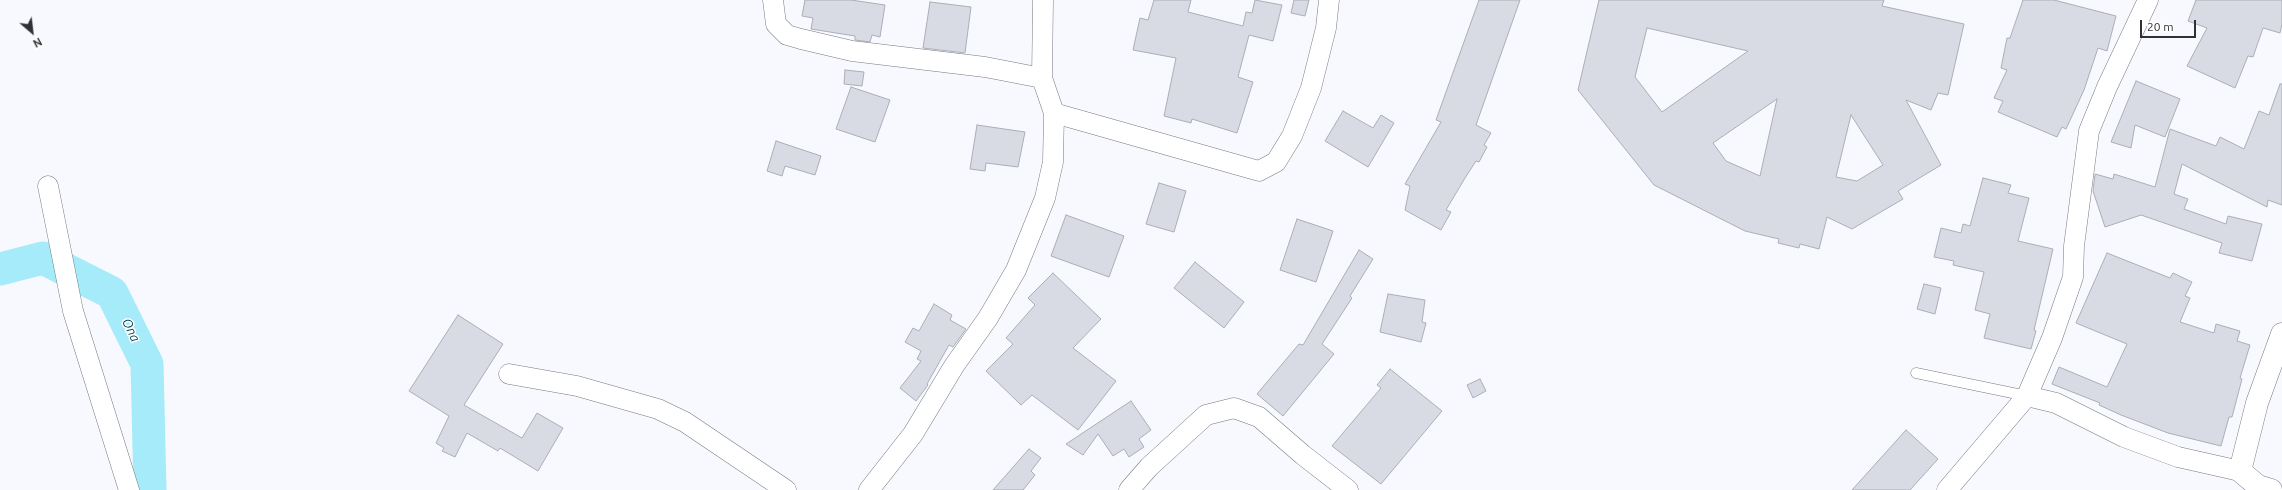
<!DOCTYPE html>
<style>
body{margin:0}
#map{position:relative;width:2282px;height:490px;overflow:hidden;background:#f7f9fe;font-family:Ubuntu,sans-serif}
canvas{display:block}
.north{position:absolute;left:12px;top:12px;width:40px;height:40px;-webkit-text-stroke:3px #fff;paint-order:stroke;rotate:152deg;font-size:11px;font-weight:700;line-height:16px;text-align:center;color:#303134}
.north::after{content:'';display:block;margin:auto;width:14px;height:18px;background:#303134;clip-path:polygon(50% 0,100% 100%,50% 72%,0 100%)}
.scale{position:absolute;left:2140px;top:20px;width:56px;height:18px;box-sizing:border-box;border:2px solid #303134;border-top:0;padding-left:5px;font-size:12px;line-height:14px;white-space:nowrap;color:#303134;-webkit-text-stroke:3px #fff;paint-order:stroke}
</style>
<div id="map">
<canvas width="2282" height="490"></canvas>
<div class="north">N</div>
<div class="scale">20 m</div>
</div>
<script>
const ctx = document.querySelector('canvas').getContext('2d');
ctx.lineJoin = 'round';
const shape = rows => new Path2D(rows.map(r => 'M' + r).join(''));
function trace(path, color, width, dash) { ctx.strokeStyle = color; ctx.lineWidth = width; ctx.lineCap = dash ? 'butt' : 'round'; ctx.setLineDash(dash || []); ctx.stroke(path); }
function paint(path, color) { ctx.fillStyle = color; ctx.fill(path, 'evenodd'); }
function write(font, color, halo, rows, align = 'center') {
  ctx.font = font + ' Ubuntu,sans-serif'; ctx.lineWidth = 3; ctx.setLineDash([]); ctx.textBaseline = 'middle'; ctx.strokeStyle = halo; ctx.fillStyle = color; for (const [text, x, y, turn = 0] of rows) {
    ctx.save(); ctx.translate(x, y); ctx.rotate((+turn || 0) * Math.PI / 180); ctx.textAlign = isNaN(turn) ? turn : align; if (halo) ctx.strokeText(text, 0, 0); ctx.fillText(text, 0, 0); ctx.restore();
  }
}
trace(shape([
 [0,269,43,258,112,293,147,364,150,490]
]), '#a6ebf9', 33);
const building = shape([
 [805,0,851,0,885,5,880,37,872,35,870,42,855,40,855,36,811,29,813,18,802,16,805,0],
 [1154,0,1191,0,1188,12,1243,26,1246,12,1252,13,1255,0,1282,5,1273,41,1249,35,1238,77,1253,82,1237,133,1192,119,1191,123,1164,116,1176,58,1133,50,1140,18,1148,20,1154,0],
 [1294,0,1309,0,1305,16,1291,13,1294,0],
 [1479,0,1520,0,1476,125,1491,133,1484,145,1487,147,1479,162,1476,161,1465,178,1446,210,1451,212,1441,230,1405,210,1410,186,1405,184,1441,122,1436,120,1479,0],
 [1599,0,1884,0,1882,6,1964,24,1948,95,1938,93,1931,110,1906,100,1941,165,1898,191,1903,199,1852,229,1827,217,1819,249,1800,244,1799,248,1778,243,1779,239,1745,231,1654,185,1578,90,1599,0],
 [1647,28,1748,51,1662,112,1635,77,1647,28],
 [1777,99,1760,176,1726,161,1713,143,1777,99],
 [1851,115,1883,165,1857,181,1836,177,1851,115],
 [2023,0,2054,0,2116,16,2107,51,2098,48,2084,90,2066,129,2062,127,2057,137,1998,112,2003,101,1994,98,2007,70,2001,68,2007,38,2010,38,2023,0],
 [2196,0,2282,0,2282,24,2280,33,2263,28,2253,57,2248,56,2235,88,2187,66,2207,28,2188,21,2196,0],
 [930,2,971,7,965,53,923,48,930,2],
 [845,70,864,72,862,86,844,84,845,70],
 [2136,81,2180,99,2165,137,2135,125,2131,148,2111,142,2136,81],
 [2280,84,2282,84,2282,205,2268,200,2267,207,2182,164,2174,194,2188,199,2184,209,2226,224,2228,216,2262,224,2252,261,2219,253,2222,243,2141,215,2105,227,2093,191,2095,174,2113,179,2114,174,2155,187,2170,129,2216,146,2220,137,2244,149,2259,111,2269,115,2280,84],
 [851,87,890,100,875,142,836,129,851,87],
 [1343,111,1373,128,1381,115,1394,123,1368,167,1325,141,1343,111],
 [977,125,1025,132,1018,167,986,163,985,171,970,169,977,125],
 [776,141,821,156,815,175,785,166,782,176,767,171,776,141],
 [1983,178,2011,185,2008,193,2029,198,2018,241,2053,249,2034,330,2036,331,2031,349,1984,338,1990,314,1975,310,1984,272,1953,265,1954,261,1934,257,1941,228,1961,233,1963,224,1970,226,1983,178],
 [1159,183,1186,191,1174,232,1146,224,1159,183],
 [1066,215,1124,236,1109,277,1051,256,1066,215],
 [1297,219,1333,231,1316,282,1280,270,1297,219],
 [1359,250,1373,259,1350,296,1352,298,1322,344,1334,354,1283,416,1257,394,1299,344,1303,345,1359,250],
 [2107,253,2170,278,2173,273,2192,282,2185,296,2190,298,2180,322,2214,333,2216,324,2240,331,2237,341,2250,345,2240,378,2242,379,2232,417,2229,417,2221,446,2168,433,2121,415,2099,405,2100,403,2052,384,2059,367,2107,387,2127,344,2076,323,2107,253],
 [1195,262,1244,302,1224,328,1174,288,1195,262],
 [1053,273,1101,319,1073,348,1116,381,1078,430,1032,395,1021,405,986,371,1013,344,1006,338,1035,305,1028,298,1053,273],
 [1924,284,1941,288,1935,314,1917,309,1924,284],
 [1388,294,1425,300,1422,322,1426,323,1421,342,1380,332,1388,294],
 [934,304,952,315,950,320,966,329,953,347,949,345,927,384,928,385,916,401,900,388,921,361,917,359,921,351,905,342,913,328,919,331,934,304],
 [458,315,503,344,464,405,522,438,537,413,563,428,538,471,500,448,498,451,467,433,455,457,442,451,444,448,436,443,449,416,409,391,458,315],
 [1390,369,1442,411,1381,484,1332,446,1381,388,1377,385,1390,369],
 [1480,379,1486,391,1473,398,1467,385,1480,379],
 [1131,401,1151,430,1139,439,1144,447,1129,457,1124,449,1113,456,1098,434,1083,455,1066,444,1131,401],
 [1906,430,1938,459,1910,490,1852,490,1906,430],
 [1029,449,1041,458,1031,471,1035,475,1023,490,993,490,1029,449]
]);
paint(building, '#d9dbe4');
trace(building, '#abaeb6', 1);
const lane = shape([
 [1916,373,2027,396]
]);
const street = shape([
 [773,0,776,24,787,35,801,39,852,51,985,67,1042,78],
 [1054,113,1259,171,1276,162,1292,136,1311,88,1326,28,1329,0],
 [48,186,73,311,129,490],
 [509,374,577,386,658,409,685,422,786,490],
 [2027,396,2056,403,2124,437,2178,457,2240,471],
 [869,490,913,434,954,366,988,318,1016,270,1045,198,1053,162,1054,113,1042,78,1043,0],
 [1129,490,1149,467,1206,415,1234,408,1259,417,1303,455,1348,490],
 [1947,490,2027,396,2052,338,2073,277,2074,246,2089,131,2107,87,2148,0]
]);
const secondary = shape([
 [2271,490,2258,486,2240,471,2257,403,2282,334]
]);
trace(lane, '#777a82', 11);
trace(street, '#777a82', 21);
trace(secondary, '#777a82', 23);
trace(lane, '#fff', 10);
trace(street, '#fff', 20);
trace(secondary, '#fff', 22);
write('italic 13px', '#044650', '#fff', [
 ["Ona",131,330,64]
]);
</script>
